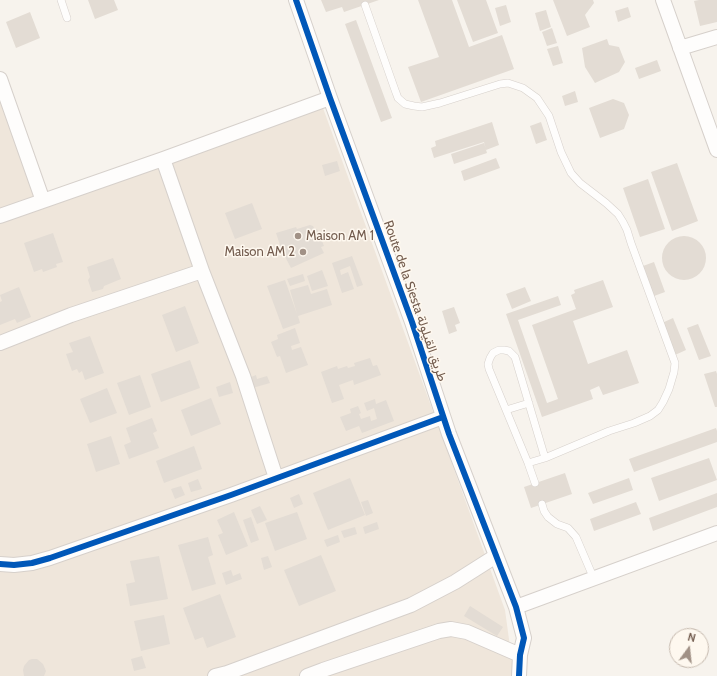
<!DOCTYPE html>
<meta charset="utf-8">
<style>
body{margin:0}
#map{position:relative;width:717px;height:676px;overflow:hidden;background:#f7f3ed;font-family:Cabin,sans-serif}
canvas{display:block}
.north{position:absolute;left:669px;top:628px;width:40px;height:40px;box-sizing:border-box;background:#fef8ef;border:1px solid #c6baaf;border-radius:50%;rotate:15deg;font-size:11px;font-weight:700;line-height:16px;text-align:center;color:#735c4e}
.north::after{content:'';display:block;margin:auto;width:14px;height:18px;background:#a19186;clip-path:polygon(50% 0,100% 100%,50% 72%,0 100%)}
</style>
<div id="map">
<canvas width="717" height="676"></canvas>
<div class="north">N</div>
</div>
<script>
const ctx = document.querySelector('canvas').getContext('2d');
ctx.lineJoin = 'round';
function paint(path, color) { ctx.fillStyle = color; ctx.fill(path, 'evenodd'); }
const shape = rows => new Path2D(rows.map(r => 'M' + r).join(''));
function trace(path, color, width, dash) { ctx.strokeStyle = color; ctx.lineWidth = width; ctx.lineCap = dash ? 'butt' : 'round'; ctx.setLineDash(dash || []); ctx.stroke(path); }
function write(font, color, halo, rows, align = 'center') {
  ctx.font = font + ' Cabin,Vazirmatn,sans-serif'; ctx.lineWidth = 3; ctx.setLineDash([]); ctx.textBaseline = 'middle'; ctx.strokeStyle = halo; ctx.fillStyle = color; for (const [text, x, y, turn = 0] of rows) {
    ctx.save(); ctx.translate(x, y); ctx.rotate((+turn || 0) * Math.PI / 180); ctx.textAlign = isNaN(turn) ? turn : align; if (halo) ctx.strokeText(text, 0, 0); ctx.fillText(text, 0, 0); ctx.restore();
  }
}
paint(shape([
 [0,75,43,195,319,97,505,610,514,676,0,676]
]), '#efe6db');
paint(shape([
 [88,0,114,0,118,10,95,19],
 [321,0,379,0,344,12,342,7,326,12],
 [418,0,452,0,469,47,502,35,514,69,421,102,408,67,439,57],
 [457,0,486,0,498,33,473,42],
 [553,0,593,0,594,3,585,15,590,27,567,36],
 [699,0,717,0,717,22,700,26,694,1],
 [506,5,511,22,500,26,495,8],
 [628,7,631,17,618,22,615,11],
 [546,10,551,27,540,31,535,13],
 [30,12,40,38,16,48,6,22],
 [356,20,392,118,381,122,345,24],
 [552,28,557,43,547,46,542,32],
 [607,39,609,45,619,47,625,62,619,72,595,83,585,67,582,48],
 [558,46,563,63,553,66,547,49],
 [657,60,661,71,639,79,635,68],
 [575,91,578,102,565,106,562,96],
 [613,99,624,103,629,115,624,129,600,138,589,108],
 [492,122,499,145,486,150,484,142,434,158,431,148,436,146,435,141],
 [541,122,547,140,536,144,530,126],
 [484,143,487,153,454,164,451,154],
 [496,158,500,168,464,181,461,171],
 [337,161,340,171,325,176,322,165],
 [677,163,698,221,672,231,651,172],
 [648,179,665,229,640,237,623,188],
 [252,203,262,229,235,239,225,213],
 [310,225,313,226,315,230,317,229,324,246,321,247,324,253,291,268,282,251,276,233,296,227,297,229],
 [53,233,63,262,56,264,57,267,43,272,42,269,34,272,24,243],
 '662 258a22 22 0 1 1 44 0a22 22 0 1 1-44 0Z',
 [352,256,363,285,357,287,350,266,340,270,341,275,348,272,354,289,342,293,332,263],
 [113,258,121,279,104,286,103,289,92,292,88,280,90,277,87,267],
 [654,262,665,292,654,296,643,266],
 [322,270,328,286,312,291,307,276],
 [303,274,305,281,290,286,287,279],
 [285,280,297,314,290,290,308,285,311,294,327,289,332,305,298,316,300,323,283,329,267,286],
 [603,280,613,307,573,321,588,364,627,350,639,383,603,395,599,386,590,390,593,399,542,417,506,314,558,296,561,305,518,320,547,403,558,399,532,325,576,309,571,295,575,293,574,290],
 [19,287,31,317,17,323,15,319,0,325,0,302,2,301,0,295],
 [525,287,531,301,512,309,506,294],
 [185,306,199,343,176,352,162,315],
 [454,307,460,323,455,325,457,331,449,334,442,311],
 [673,318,686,350,675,355,662,323],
 [698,324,711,356,699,360,687,328],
 [295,328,300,343,291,346,292,350,301,347,308,365,286,373,280,356,277,357,271,342,278,339,277,335],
 [90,336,104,373,85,380,82,371,79,373,77,369,72,371,66,354,73,352,69,343],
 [370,358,373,366,377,365,381,375,354,385,353,380,339,385,344,399,332,403,321,372,337,366,338,369,347,366,348,368,355,366,354,363],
 [190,360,200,388,161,402,151,374],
 [716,371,717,374,717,407,715,407,704,374],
 [140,375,151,407,129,415,117,383],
 [256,375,257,379,267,376,270,383,249,389,246,379],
 [230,382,233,393,219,397,216,387],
 [107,388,117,413,90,423,80,399],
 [211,398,221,424,191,436,181,410],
 [375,399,376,404,386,400,394,421,362,433,359,426,346,431,340,417,351,413,350,409,358,406,361,413,359,414,361,419,370,416,371,421,377,419,374,408,367,411,364,403],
 [152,418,157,431,153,433,159,448,129,459,124,445,131,442,126,428],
 [716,428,717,431,717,442,634,472,629,459],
 [111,436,120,464,96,472,87,444],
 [194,446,202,469,164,483,156,461],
 [709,458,717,480,659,501,651,478],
 [565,473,572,494,531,508,524,487],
 [350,478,365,515,328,530,313,493],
 [629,478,633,490,593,504,588,493],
 [198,479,202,489,191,492,188,483],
 [181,486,185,495,175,499,171,489],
 [717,493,717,507,653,531,649,518],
 [299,494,303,504,294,508,290,498],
 [368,500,373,513,366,516,361,502],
 [636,502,641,514,594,531,590,519],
 [260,506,267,520,257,524,251,510],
 [234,512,248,546,226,555,218,535,223,533,217,520],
 [297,512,307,539,275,551,265,523],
 [251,517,259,540,251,543,243,520],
 [377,522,379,529,365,534,363,527],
 [355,527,357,534,344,538,341,531],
 [338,535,340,542,327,547,324,540],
 [208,537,213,555,208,557,216,584,192,591,178,545],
 [321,555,336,591,299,606,284,570],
 [159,556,168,599,130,606,126,584,135,582,130,561],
 [268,556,272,567,264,570,261,558],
 [231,570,233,576,240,573,242,579,226,585,222,573],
 [220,594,236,637,207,648,203,637,195,640,183,608],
 [470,606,503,627,497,636,464,616],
 [164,615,170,644,141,651,134,621],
 [142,656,146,668,134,671,131,659],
 [32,659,37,659,43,664,46,671,44,676,24,676,23,670,24,666,29,660]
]), '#e3dcd4');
const service = shape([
 [61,0,67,18],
 [365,5,395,90,398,98,405,104,414,106,422,107,440,103,500,84,508,83,523,88,537,98,549,116,561,152,571,173,580,183,606,203,618,214,623,222,627,230,631,243,675,363,674,372,669,389,663,402,658,410,650,416,634,423,609,431,545,458,528,463],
 [506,410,529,403],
 [535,483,528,463,489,369,488,364,490,358,493,353,499,350,504,350,509,351,515,357,545,458],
 [542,504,544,511,548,517,557,524,568,528,576,537,594,579]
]);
const minor = shape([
 [296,0,330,98,412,322,449,434,516,607,524,638,520,655,519,676],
 [663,0,717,150],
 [680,48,717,37],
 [0,79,43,201],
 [163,159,202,271,243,376,276,478],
 [0,216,163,159,330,98],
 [0,343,71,315,202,271],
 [0,564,14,565,32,563,50,558,231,495,443,417],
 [516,607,717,533],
 [215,676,227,673,411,605,455,582,496,556],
 [307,676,323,670,439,631,451,629,467,632,520,655]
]);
trace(service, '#d6d0cb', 8);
trace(minor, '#d6d0cb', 16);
trace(service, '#fefdfc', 7);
trace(minor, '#fefdfc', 14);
trace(shape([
 [296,0,330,98,412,322,449,434,516,607,524,638,520,655,519,676],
 [0,564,14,565,32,563,50,558,231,495,443,417]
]), '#0057b8', 6);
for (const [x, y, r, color] of [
 [298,236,4,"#a19186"],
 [303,252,4,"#a19186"]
]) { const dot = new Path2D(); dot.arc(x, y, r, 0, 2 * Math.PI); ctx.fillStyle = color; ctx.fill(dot); trace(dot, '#fef8ef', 1.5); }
write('13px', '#735c4e', '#fef8ef', [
 ["Maison AM 1",306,236],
 ["Maison AM 2",295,252,"right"]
], 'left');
write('13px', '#735c4e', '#fef8ef', [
 ["Route de la Siesta طريق القيلولة",415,301,71]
]);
</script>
